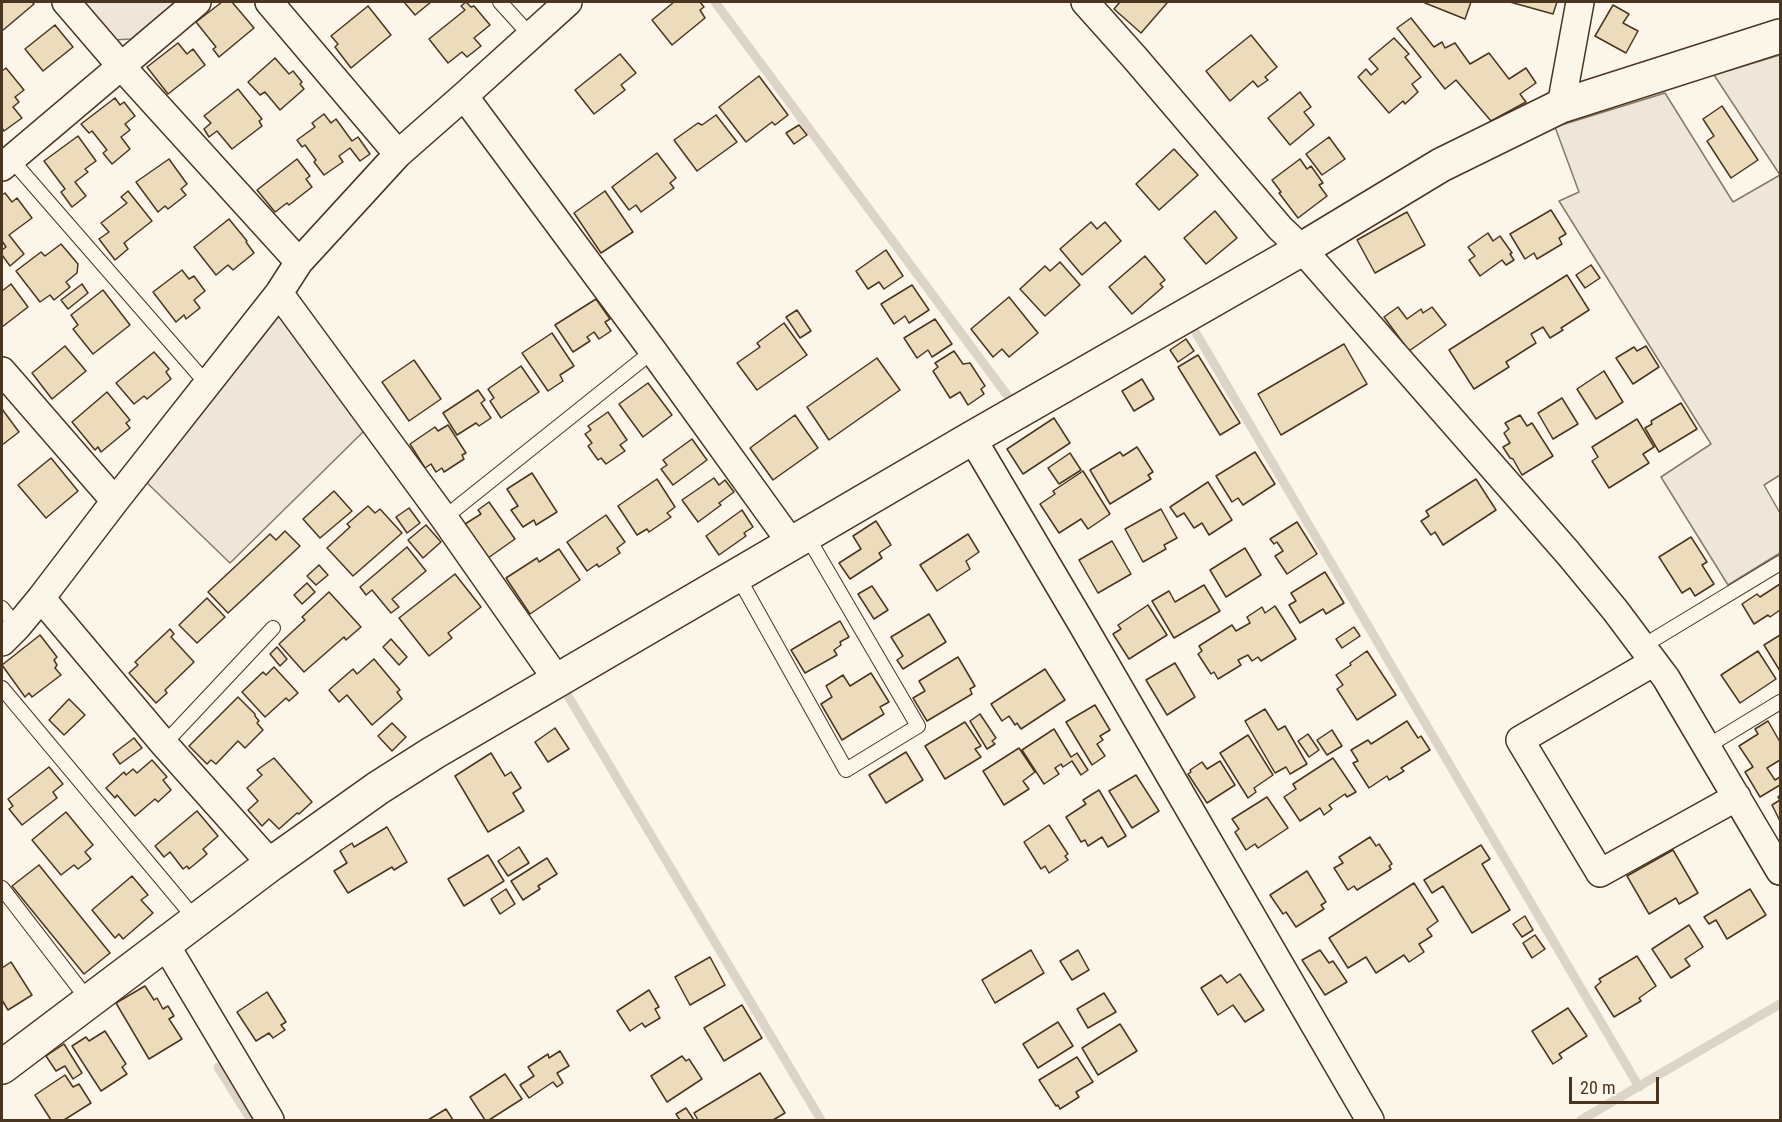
<!DOCTYPE html>
<style>
body{margin:0}
#map{position:relative;width:1782px;height:1122px;overflow:hidden;background:#fbf6e9;font-family:"Roboto Condensed",sans-serif}
canvas{display:block}
.frame{position:absolute;inset:0;border:3px solid #4a3520;pointer-events:none}
.scale{position:absolute;left:1569px;top:1077px;width:90px;height:27px;box-sizing:border-box;border:3px solid #4a3520;border-top:0;padding-left:8px;font-size:18px;line-height:21px;white-space:nowrap;color:#4a3520;-webkit-text-stroke:4px #fbf6e9;paint-order:stroke}
</style>
<div id="map">
<canvas width="1782" height="1122"></canvas>
<div class="frame"></div>
<div class="scale">20 m</div>
</div>
<script>
const ctx = document.querySelector('canvas').getContext('2d');
ctx.lineJoin = 'round';
function paint(path, color) { ctx.fillStyle = color; ctx.fill(path, 'evenodd'); }
const shape = rows => new Path2D(rows.map(r => 'M' + r).join(''));
function trace(path, color, width, dash) { ctx.strokeStyle = color; ctx.lineWidth = width; ctx.lineCap = dash ? 'butt' : 'round'; ctx.setLineDash(dash || []); ctx.stroke(path); }
const green = shape([
 [81,2,175,2,131,39,113,40,81,2],
 [1780,55,1780,175,1714,75,1780,55],
 [1665,93,1733,202,1780,175,1780,475,1764,485,1780,513,1780,553,1728,585,1661,477,1711,444,1559,201,1579,192,1555,127,1665,93],
 [274,315,285,318,365,430,230,563,144,480,274,315]
]);
paint(green, '#ede6d9');
trace(green, '#887966', 1.5);
trace(shape([
 [715,2,1010,399],
 [1196,333,1639,1087],
 [568,696,821,1120],
 [218,1067,251,1120],
 [1581,1120,1780,1004]
]), '#dcd4c6', 9);
const building = shape([
 [2,2,32,2,34,4,2,31,2,2],
 [222,2,232,2,254,28,219,57,213,49,216,47,196,22,222,2],
 [404,2,431,2,415,15,404,2],
 [466,2,471,7,474,6,490,25,474,38,481,46,467,57,462,52,448,63,429,39,465,10,461,6,466,2],
 [674,2,700,2,704,7,700,10,705,18,672,45,652,20,674,2],
 [1120,2,1165,2,1167,3,1141,33,1114,9,1120,2],
 [1426,2,1471,2,1465,19,1425,3,1426,2],
 [1510,2,1557,2,1553,14,1510,2],
 [1613,5,1629,14,1623,23,1638,31,1626,53,1595,36,1613,5],
 [368,6,391,35,351,68,335,47,338,44,331,36,368,6],
 [1411,18,1434,47,1442,42,1445,48,1455,43,1470,64,1489,53,1509,79,1526,68,1536,83,1520,94,1526,102,1491,121,1456,80,1445,89,1397,28,1411,18],
 [55,25,73,47,43,71,25,49,55,25],
 [1251,35,1277,67,1265,77,1268,80,1258,87,1253,81,1230,101,1206,71,1251,35],
 [1394,38,1409,54,1405,57,1421,77,1412,84,1418,92,1405,104,1403,101,1389,113,1358,77,1366,69,1371,75,1378,69,1369,59,1394,38],
 [178,43,187,54,193,49,205,65,168,94,147,67,178,43],
 [620,54,636,73,621,85,625,90,594,114,575,90,620,54],
 [275,58,289,74,293,71,302,82,300,84,304,89,280,110,265,92,260,95,248,82,275,58],
 [6,68,24,90,15,97,19,102,13,107,22,118,4,131,2,128,2,71,6,68],
 [759,76,788,115,775,125,772,122,746,142,719,107,759,76],
 [238,89,262,119,259,121,262,126,232,149,217,131,209,137,204,129,211,123,204,116,238,89],
 [1300,92,1311,107,1304,112,1314,125,1290,145,1268,118,1300,92],
 [115,98,120,105,124,102,135,116,125,124,130,130,121,137,130,149,112,164,103,153,107,150,92,131,89,133,81,124,115,98],
 [1722,106,1758,160,1731,178,1707,141,1714,136,1703,119,1722,106],
 [324,114,331,123,336,119,352,141,358,137,370,154,360,161,350,148,339,156,343,162,324,175,314,162,316,160,305,145,302,147,297,140,315,127,312,123,324,114],
 [716,115,737,142,697,171,674,140,698,123,702,125,716,115],
 [799,125,807,135,794,144,786,133,799,125],
 [78,136,96,161,85,169,88,172,75,182,86,196,72,207,61,192,65,189,44,161,78,136],
 [1329,137,1345,159,1322,175,1306,154,1329,137],
 [1174,149,1198,175,1159,210,1136,184,1174,149],
 [657,153,676,178,670,183,674,188,641,212,636,205,629,210,612,187,657,153],
 [169,159,187,184,181,189,186,195,168,209,165,206,158,212,136,182,169,159],
 [297,159,310,176,306,179,312,187,289,205,287,203,275,212,257,190,297,159],
 [1300,159,1307,169,1311,166,1323,183,1319,185,1327,196,1298,218,1279,193,1281,192,1272,180,1300,159],
 [128,191,152,221,124,243,128,249,115,260,99,239,109,232,101,223,127,203,121,197,128,191],
 [605,191,633,232,601,253,574,213,605,191],
 [5,193,12,202,17,198,32,218,9,235,24,254,10,266,2,255,2,250,6,247,2,241,2,195,5,193],
 [1551,210,1566,234,1559,238,1562,244,1537,259,1534,253,1525,259,1510,234,1551,210],
 [1215,211,1237,238,1206,264,1184,238,1215,211],
 [1407,212,1425,245,1375,273,1357,240,1407,212],
 [229,219,247,241,246,242,254,253,233,270,228,265,216,275,194,247,229,219],
 [1091,222,1097,229,1105,222,1121,241,1082,275,1060,249,1091,222],
 [1488,233,1493,241,1500,236,1512,253,1510,254,1514,260,1506,265,1502,260,1480,276,1469,260,1475,256,1468,247,1488,233],
 [61,244,78,264,77,273,66,282,70,287,54,300,50,295,40,302,16,271,41,252,45,256,61,244],
 [886,250,903,276,884,289,879,282,868,289,856,271,886,250],
 [1145,256,1165,280,1160,284,1163,287,1132,314,1109,287,1145,256],
 [1060,262,1080,285,1045,316,1020,289,1045,266,1050,271,1060,262],
 [1591,265,1600,278,1585,288,1576,275,1591,265],
 [182,270,189,279,194,276,205,291,194,300,200,308,186,319,184,315,176,322,153,292,182,270],
 [1567,275,1589,310,1561,328,1563,330,1550,338,1543,327,1531,334,1536,343,1506,362,1509,367,1474,389,1449,350,1567,275],
 [11,284,28,307,2,327,2,291,11,284],
 [82,284,88,293,68,309,61,300,82,284],
 [912,285,929,310,909,323,905,316,894,324,881,304,912,285],
 [103,290,130,325,93,354,73,329,78,325,71,315,103,290],
 [1009,297,1038,333,1009,357,1002,349,993,357,971,329,1009,297],
 [596,299,610,319,605,322,611,331,599,339,594,332,587,337,590,341,573,352,555,325,596,299],
 [1398,307,1407,319,1421,309,1423,313,1432,307,1446,325,1409,351,1384,317,1398,307],
 [797,310,811,331,800,338,786,317,797,310],
 [935,319,952,344,932,357,928,350,917,358,904,338,935,319],
 [784,323,807,355,757,390,737,363,760,347,757,343,784,323],
 [552,333,574,366,560,375,563,381,548,391,522,353,552,333],
 [1186,339,1194,351,1178,362,1170,350,1186,339],
 [1344,344,1367,384,1281,435,1258,394,1344,344],
 [65,346,86,371,52,399,32,373,65,346],
 [1646,346,1659,367,1633,384,1616,358,1634,347,1637,351,1646,346],
 [954,351,963,364,970,363,985,386,981,389,984,394,968,405,960,392,950,398,933,371,938,367,935,363,954,351],
 [154,352,169,369,166,372,171,379,147,399,144,396,134,404,116,383,154,352],
 [1198,355,1240,423,1220,435,1178,367,1198,355],
 [877,358,900,390,829,440,807,407,877,358],
 [414,360,441,399,409,421,382,382,414,360],
 [521,366,539,392,501,418,490,401,494,398,488,389,521,366],
 [1604,371,1623,402,1596,419,1577,389,1604,371],
 [1142,379,1154,399,1134,411,1122,391,1142,379],
 [648,383,672,415,643,437,619,404,648,383],
 [478,390,485,400,481,403,491,418,479,426,476,423,457,435,443,413,478,390],
 [107,392,130,420,126,423,130,428,101,452,98,447,95,450,72,422,107,392],
 [1562,398,1578,424,1553,439,1538,413,1562,398],
 [1681,403,1697,429,1659,452,1645,428,1652,424,1651,421,1681,403],
 [2,409,19,432,2,445,2,409],
 [608,412,627,440,620,445,625,451,606,464,601,458,598,460,588,446,592,443,585,434,591,430,588,426,608,412],
 [795,415,818,448,773,480,750,448,795,415],
 [1520,415,1527,426,1532,423,1553,456,1522,475,1513,459,1510,458,1503,447,1510,443,1504,433,1509,429,1505,423,1520,415],
 [1054,418,1070,443,1023,474,1007,449,1054,418],
 [1637,419,1654,447,1643,454,1649,463,1609,488,1592,461,1598,457,1592,447,1637,419],
 [448,425,466,453,462,455,464,459,444,472,442,468,436,472,431,464,425,468,410,444,435,427,438,431,448,425],
 [692,439,707,460,673,485,661,469,667,465,663,460,692,439],
 [1137,447,1153,472,1148,475,1151,479,1110,504,1090,470,1120,452,1123,456,1137,447],
 [1255,452,1275,484,1243,505,1238,498,1232,502,1216,476,1255,452],
 [1070,453,1081,470,1059,484,1048,468,1070,453],
 [51,458,78,491,46,518,18,485,51,458],
 [1083,471,1110,514,1088,529,1081,519,1059,533,1040,504,1055,494,1053,491,1083,471],
 [532,473,557,512,536,525,534,520,523,527,511,510,518,506,507,489,532,473],
 [714,478,719,485,725,480,734,492,719,503,721,505,698,522,682,500,714,478],
 [657,479,675,507,667,513,671,517,649,532,647,529,637,535,618,506,657,479],
 [1476,479,1496,510,1443,545,1435,532,1431,535,1421,521,1429,516,1426,511,1476,479],
 [1208,482,1232,520,1209,535,1202,523,1194,528,1184,513,1177,517,1170,507,1208,482],
 [334,491,352,511,320,538,303,519,334,491],
 [489,502,515,539,488,558,465,524,481,514,478,510,489,502],
 [368,506,375,513,380,509,402,533,353,576,327,548,350,527,347,524,368,506],
 [409,508,420,523,407,533,396,517,409,508],
 [1161,509,1177,538,1164,545,1166,549,1143,562,1125,529,1161,509],
 [742,510,753,527,744,533,746,536,719,555,706,536,742,510],
 [606,515,625,542,617,548,620,553,599,567,597,564,587,571,567,542,606,515],
 [876,521,891,545,879,553,882,558,850,579,839,563,861,549,853,536,876,521],
 [1297,522,1317,554,1287,574,1275,556,1283,551,1277,542,1274,544,1270,539,1297,522],
 [426,525,441,542,423,558,408,540,426,525],
 [285,531,300,546,228,613,208,592,270,534,276,540,285,531],
 [968,534,979,552,966,561,970,569,937,591,920,565,968,534],
 [1691,537,1707,562,1702,565,1714,584,1695,596,1690,588,1682,593,1659,557,1691,537],
 [1112,541,1131,574,1098,593,1079,560,1112,541],
 [407,547,426,571,392,599,399,607,391,613,372,590,366,595,360,587,407,547],
 [1245,548,1261,575,1226,597,1210,570,1245,548],
 [559,549,580,580,530,614,506,578,537,558,539,562,559,549],
 [319,565,328,575,316,585,307,576,319,565],
 [1325,572,1344,603,1326,614,1323,609,1300,623,1289,605,1296,601,1291,593,1325,572],
 [455,574,481,607,448,633,452,638,429,656,399,618,455,574],
 [307,583,315,592,302,604,294,595,307,583],
 [1780,584,1780,610,1770,617,1768,615,1754,624,1742,604,1757,594,1760,597,1780,584],
 [1204,585,1220,611,1174,638,1152,601,1169,591,1175,602,1204,585],
 [872,586,888,610,874,619,858,594,872,586],
 [329,592,361,627,346,640,344,637,304,672,279,644,305,620,302,617,329,592],
 [207,598,225,617,197,643,179,625,207,598],
 [1148,605,1167,635,1129,659,1113,634,1121,629,1118,625,1148,605],
 [1275,606,1296,639,1261,661,1258,657,1252,661,1248,655,1238,660,1241,665,1218,679,1214,672,1211,674,1198,654,1202,651,1199,646,1232,625,1236,631,1250,623,1247,617,1262,607,1265,613,1275,606],
 [929,614,946,642,903,669,897,660,903,656,891,637,929,614],
 [840,621,849,637,840,642,841,645,834,650,837,655,805,673,791,650,840,621],
 [1354,627,1360,636,1342,648,1336,639,1354,627],
 [170,629,174,634,171,637,194,662,165,690,167,693,156,703,129,673,138,665,135,662,170,629],
 [40,635,57,657,54,660,57,665,55,668,61,675,32,697,29,693,25,697,2,665,40,635],
 [1780,635,1780,671,1764,645,1780,635],
 [391,639,407,657,399,665,383,647,391,639],
 [277,647,287,659,280,666,270,654,277,647],
 [1367,651,1396,695,1357,720,1337,689,1343,685,1336,675,1351,665,1350,663,1367,651],
 [1758,651,1776,679,1740,703,1721,675,1758,651],
 [958,657,975,686,970,689,972,694,927,721,913,698,925,691,919,681,958,657],
 [374,659,400,690,397,692,402,699,372,725,347,695,339,702,329,690,353,669,357,674,374,659],
 [1175,663,1195,697,1167,715,1146,680,1175,663],
 [274,667,298,693,289,701,286,698,265,717,242,692,263,672,266,675,274,667],
 [1045,669,1065,700,1021,729,1017,723,1015,725,1009,716,1002,721,991,704,1045,669],
 [871,673,889,702,880,707,884,714,842,740,821,704,832,697,826,686,843,675,850,686,871,673],
 [238,697,255,714,255,716,259,721,257,723,263,730,245,748,238,741,216,764,211,760,207,764,189,746,238,697],
 [69,699,85,715,64,735,49,720,69,699],
 [1095,705,1110,730,1100,736,1103,740,1097,744,1105,756,1092,765,1066,722,1095,705],
 [1265,709,1278,730,1285,726,1307,764,1290,774,1286,767,1275,773,1245,721,1265,709],
 [980,714,996,738,992,741,995,744,987,749,970,721,980,714],
 [1407,721,1418,738,1421,736,1430,750,1401,768,1404,771,1389,780,1387,776,1369,788,1353,763,1358,761,1351,750,1368,740,1371,744,1407,721],
 [1768,721,1780,742,1780,760,1767,768,1775,780,1780,777,1780,785,1760,797,1745,772,1753,767,1739,746,1758,734,1755,729,1768,721],
 [965,722,981,746,975,749,981,757,945,779,925,746,965,722],
 [392,723,406,737,392,751,378,736,392,723],
 [555,728,569,749,548,762,535,742,555,728],
 [1054,729,1071,757,1077,753,1088,770,1081,775,1072,761,1063,767,1061,764,1055,768,1059,774,1044,784,1022,750,1054,729],
 [1332,730,1342,746,1327,755,1317,740,1332,730],
 [1308,734,1319,750,1309,757,1298,741,1308,734],
 [1248,735,1273,775,1254,788,1256,792,1248,798,1220,753,1248,735],
 [134,738,142,748,120,764,113,754,134,738],
 [1019,748,1035,772,1023,781,1029,789,1004,805,983,771,1019,748],
 [906,752,923,780,886,803,869,775,906,752],
 [491,753,505,776,511,772,521,788,513,793,524,811,488,832,455,776,491,753],
 [274,758,312,802,299,814,297,813,279,829,269,819,262,826,248,810,258,801,247,788,262,775,257,770,274,758],
 [1333,758,1356,792,1347,797,1345,794,1329,805,1332,809,1324,815,1320,808,1300,821,1284,797,1296,789,1293,784,1333,758],
 [152,760,167,777,163,780,171,790,158,802,155,799,135,816,117,795,115,798,106,788,124,772,126,775,133,769,137,773,152,760],
 [1220,761,1235,785,1207,803,1188,774,1191,772,1190,770,1202,762,1207,769,1220,761],
 [49,767,63,784,53,792,57,798,22,825,9,809,13,806,8,799,49,767],
 [1136,775,1159,811,1132,828,1109,791,1136,775],
 [1099,790,1126,836,1108,847,1102,837,1088,846,1085,840,1081,842,1066,817,1086,804,1083,800,1099,790],
 [1780,795,1780,821,1772,805,1780,800,1778,797,1780,795],
 [1267,797,1288,828,1258,848,1255,844,1246,850,1235,832,1239,829,1232,819,1267,797],
 [197,811,218,836,203,849,207,854,189,869,187,866,183,869,170,852,164,857,155,846,197,811],
 [66,812,93,845,85,852,91,859,78,869,74,865,61,875,32,840,66,812],
 [1049,825,1068,854,1065,856,1068,860,1049,873,1045,866,1041,869,1024,842,1049,825],
 [387,827,407,862,394,870,392,867,348,893,334,871,347,863,340,851,352,843,354,847,387,827],
 [1370,837,1376,846,1379,844,1392,864,1389,866,1391,869,1357,890,1354,886,1348,890,1334,868,1343,863,1339,857,1370,837],
 [1481,845,1490,859,1482,864,1510,910,1472,933,1443,886,1432,893,1424,880,1481,845],
 [519,847,529,863,508,876,498,861,519,847],
 [1673,850,1698,893,1679,904,1676,898,1649,914,1627,876,1673,850],
 [488,855,504,881,464,906,448,879,488,855],
 [547,858,557,874,538,886,540,889,523,900,511,881,547,858],
 [39,865,110,953,84,974,12,886,39,865],
 [1307,871,1326,902,1321,905,1324,909,1296,927,1286,912,1283,914,1270,895,1307,871],
 [132,876,148,895,141,900,153,913,123,939,119,934,115,938,92,910,132,876],
 [1414,883,1438,921,1427,929,1432,936,1419,944,1424,952,1409,962,1404,955,1376,973,1366,957,1348,968,1329,938,1414,883],
 [506,889,515,904,500,914,491,899,506,889],
 [1750,889,1766,915,1727,939,1716,920,1709,924,1704,917,1750,889],
 [1525,916,1533,930,1522,937,1513,924,1525,916],
 [1689,925,1703,947,1685,959,1690,966,1671,978,1652,949,1689,925],
 [1535,935,1545,949,1532,958,1523,943,1535,935],
 [1031,950,1044,973,995,1003,982,980,1031,950],
 [1078,950,1089,970,1072,980,1060,961,1078,950],
 [1320,950,1329,963,1333,961,1347,982,1325,995,1302,960,1320,950],
 [1637,956,1656,986,1639,998,1641,1001,1614,1017,1595,987,1601,982,1599,979,1637,956],
 [710,957,725,985,690,1005,675,977,710,957],
 [11,962,32,995,8,1010,2,1000,2,968,11,962],
 [1240,974,1264,1010,1245,1022,1233,1005,1218,1015,1201,988,1221,975,1227,983,1240,974],
 [145,986,154,1000,157,998,163,1009,168,1006,174,1016,169,1019,182,1039,149,1059,116,1003,145,986],
 [649,990,659,1007,655,1009,660,1018,645,1027,642,1023,630,1031,617,1011,649,990],
 [267,992,286,1022,281,1025,285,1030,273,1038,269,1033,256,1041,237,1012,267,992],
 [1104,993,1116,1012,1088,1028,1077,1009,1104,993],
 [742,1005,762,1038,724,1061,704,1028,742,1005],
 [1568,1008,1587,1036,1559,1054,1562,1058,1553,1064,1532,1031,1568,1008],
 [1058,1022,1073,1046,1038,1068,1023,1044,1058,1022],
 [1120,1024,1137,1051,1098,1075,1082,1048,1120,1024],
 [105,1031,126,1064,122,1067,127,1074,101,1091,72,1046,86,1037,89,1041,105,1031],
 [64,1044,82,1073,73,1079,65,1066,56,1071,46,1056,64,1044],
 [560,1051,569,1066,557,1073,563,1083,557,1087,553,1082,529,1098,520,1085,534,1076,528,1067,548,1054,549,1058,560,1051],
 [682,1056,686,1061,689,1059,702,1079,667,1102,651,1076,682,1056],
 [1077,1057,1093,1082,1076,1092,1079,1097,1060,1109,1058,1105,1056,1106,1039,1080,1077,1057],
 [760,1073,785,1113,773,1120,698,1120,694,1113,760,1073],
 [505,1074,522,1099,489,1120,485,1120,470,1097,505,1074],
 [65,1075,73,1087,79,1084,91,1103,64,1120,51,1120,35,1095,65,1075],
 [686,1108,694,1120,680,1120,676,1114,686,1108],
 [446,1109,453,1120,428,1120,446,1109]
]);
paint(building, '#ecdcbc');
trace(building, '#4a3520', 1.5);
const lane = shape([
 [500,2,531,36],
 [11,159,207,384],
 [444,518,653,351],
 [737,575,846,770,918,726,807,536],
 [2,608,17,627],
 [1643,646,1780,563],
 [2,688,197,921],
 [164,744,273,628],
 [1706,747,1780,702],
 [2,888,89,1001]
]);
const street = shape([
 [66,2,121,66,299,262],
 [269,2,398,154],
 [1085,2,1135,58,1280,228,1302,249,1568,553,1615,610,1666,678,1780,871],
 [464,96,653,351,792,544],
 [1561,106,1580,2],
 [2,167,197,2],
 [279,293,444,518,558,681],
 [2,371,115,501],
 [972,438,1082,624,1370,1120],
 [41,598,164,744,271,864],
 [2,642,17,627,41,598,115,501,279,293,299,262,398,154,464,96,568,2],
 [1654,662,1520,740,1600,873,1737,797],
 [165,944,270,1120]
]);
const secondary = shape([
 [2,1067,271,864,378,788,433,753,972,438,1302,249,1441,165,1561,106,1780,36]
]);
trace(lane, '#4a3520', 16);
trace(street, '#4a3520', 30);
trace(secondary, '#4a3520', 36);
trace(lane, '#fbf6e9', 14);
trace(street, '#fbf6e9', 27);
trace(secondary, '#fbf6e9', 33);
</script>
